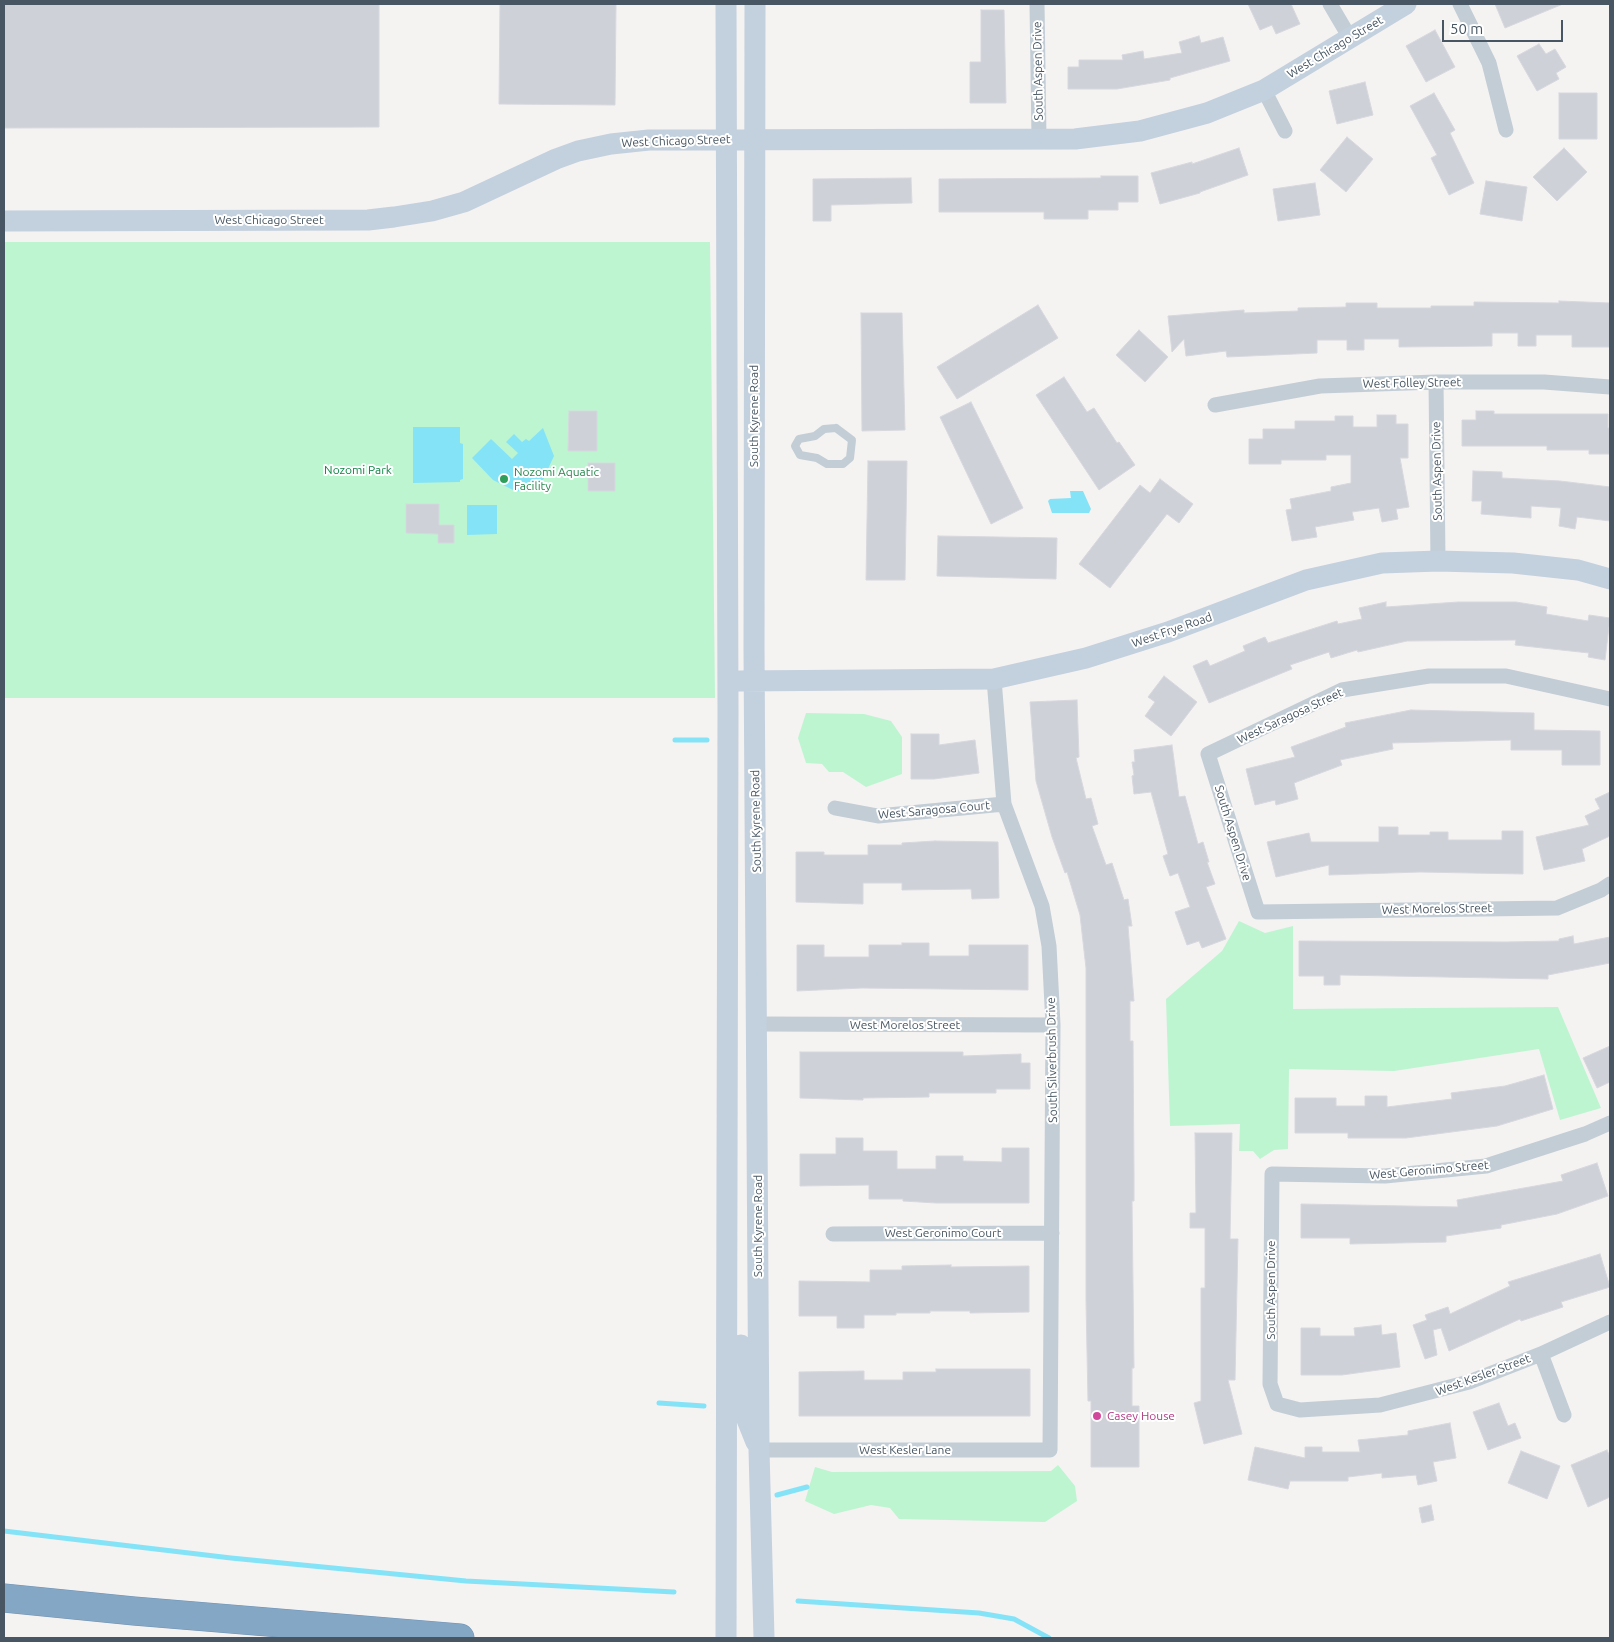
<!DOCTYPE html>
<style>
body{margin:0}
#map{position:relative;width:1614px;height:1642px;overflow:hidden;background:#f5f2f2;font-family:Ubuntu,sans-serif}
canvas{display:block}
.frame{position:absolute;inset:0;border:5px solid #475662;pointer-events:none}
.scale{position:absolute;left:1442px;top:20px;width:121px;height:22px;box-sizing:border-box;border:2px solid #475662;border-top:0;padding-left:6px;font-size:15px;line-height:18px;white-space:nowrap;color:#475662;-webkit-text-stroke:4px #fff;paint-order:stroke}
</style>
<div id="map">
<canvas width="1614" height="1642"></canvas>
<div class="frame"></div>
<div class="scale">50 m</div>
</div>
<script>
const ctx = document.querySelector('canvas').getContext('2d');
ctx.lineJoin = 'round';
function paint(path, color) { ctx.fillStyle = color; ctx.fill(path, 'evenodd'); }
const shape = rows => new Path2D(rows.map(r => 'M' + r).join(''));
function trace(path, color, width, dash) { ctx.strokeStyle = color; ctx.lineWidth = width; ctx.lineCap = dash ? 'butt' : 'round'; ctx.setLineDash(dash || []); ctx.stroke(path); }
function write(font, color, halo, rows, align = 'center') {
  ctx.font = font + ' Ubuntu,sans-serif'; ctx.lineWidth = 4; ctx.setLineDash([]); ctx.textBaseline = 'middle'; ctx.strokeStyle = halo; ctx.fillStyle = color; for (const [text, x, y, turn = 0] of rows) {
    ctx.save(); ctx.translate(x, y); ctx.rotate((+turn || 0) * Math.PI / 180); ctx.textAlign = isNaN(turn) ? turn : align; if (halo) ctx.strokeText(text, 0, 0); ctx.fillText(text, 0, 0); ctx.restore();
  }
}
paint(shape([
 [4,242,710,242,715,698,4,698],
 [806,713,864,714,891,721,902,737,902,774,866,787,843,772,829,772,822,764,806,763,798,738],
 [1239,921,1265,933,1293,926,1293,1009,1558,1007,1601,1108,1560,1120,1539,1049,1394,1071,1289,1069,1288,1149,1274,1150,1260,1159,1253,1151,1239,1151,1240,1124,1170,1126,1166,999,1222,951],
 [1058,1465,1075,1486,1077,1501,1045,1522,899,1519,890,1508,871,1505,834,1514,805,1501,815,1467,832,1472,1051,1471]
]), '#bdf5d1');
paint(shape([
 [413,427,460,427,460,443,463,444,463,479,460,480,460,482,413,483],
 [543,428,554,456,543,480,517,492,493,480,472,458,491,439,512,459,518,453,506,442,514,434,522,442,526,439,529,441],
 [1070,491,1083,491,1091,509,1089,513,1052,513,1048,501,1050,499,1071,498],
 [467,505,497,505,497,534,467,535]
]), '#85e3f7');
trace(shape([
 [675,740,707,740],
 [659,1403,704,1406],
 [777,1495,807,1487],
 [4,1531,231,1558,466,1581,674,1592],
 [798,1601,979,1613,1014,1619,1049,1638]
]), '#85e3f7', 5);
const building = shape([
 [4,4,379,4,379,127,4,128,4,4],
 [500,4,616,4,615,105,499,104,500,4],
 [1248,4,1291,4,1300,24,1276,34,1272,25,1260,30,1248,4],
 [1495,4,1563,4,1505,28,1495,4],
 [981,10,1004,10,1006,103,970,103,970,62,981,62,981,10],
 [1435,30,1455,67,1426,82,1406,46,1435,30],
 [1199,36,1201,43,1223,37,1230,61,1170,78,1170,80,1117,89,1068,89,1068,67,1079,67,1079,60,1123,60,1122,55,1143,51,1144,59,1182,53,1179,42,1199,36],
 [1539,44,1546,54,1555,49,1566,67,1556,73,1559,79,1537,91,1517,56,1539,44],
 [1365,82,1373,115,1337,124,1329,91,1365,82],
 [1434,93,1455,130,1450,133,1474,183,1449,195,1431,158,1437,155,1410,106,1434,93],
 [1559,93,1597,93,1597,139,1559,139,1559,93],
 [1347,137,1373,159,1346,192,1320,170,1347,137],
 [1239,148,1248,175,1200,192,1200,193,1160,204,1151,173,1192,162,1192,164,1239,148],
 [1564,148,1587,172,1557,201,1533,177,1564,148],
 [1101,176,1138,176,1138,202,1118,202,1118,210,1088,210,1088,219,1044,219,1044,212,939,212,939,179,1101,178,1101,176],
 [911,178,912,203,831,205,831,221,813,221,813,179,911,178],
 [1486,181,1527,187,1522,221,1480,214,1486,181],
 [1315,183,1320,215,1278,221,1273,189,1315,183],
 [1559,301,1610,303,1610,347,1572,347,1572,335,1536,335,1536,346,1518,346,1518,333,1492,333,1492,346,1399,347,1399,339,1364,339,1364,350,1347,350,1347,340,1317,340,1317,353,1227,357,1226,351,1186,356,1184,339,1172,352,1168,316,1244,310,1244,313,1298,311,1298,308,1346,307,1346,303,1377,303,1377,308,1431,308,1431,306,1474,306,1474,302,1559,303,1559,301],
 [1038,305,1058,338,957,399,937,367,1038,305],
 [861,313,902,313,905,430,862,431,861,313],
 [1139,330,1168,357,1145,382,1116,355,1139,330],
 [1064,377,1087,412,1094,408,1117,443,1119,442,1135,465,1099,490,1036,395,1064,377],
 [971,402,1023,508,991,524,940,417,971,402],
 [569,411,597,411,597,451,568,451,569,411],
 [1476,411,1494,411,1494,414,1608,414,1608,428,1610,428,1610,454,1589,454,1589,450,1547,450,1547,446,1462,446,1462,420,1476,420,1476,411],
 [1377,415,1396,415,1396,424,1408,424,1408,458,1400,458,1409,507,1396,509,1398,519,1382,522,1379,508,1352,512,1354,520,1315,527,1317,537,1292,541,1286,510,1292,509,1290,499,1331,491,1331,487,1351,483,1351,455,1326,455,1326,460,1281,460,1281,464,1249,464,1249,439,1263,439,1263,429,1295,429,1295,421,1335,421,1335,416,1353,416,1353,427,1377,427,1377,415],
 [868,461,907,461,905,580,866,580,868,461],
 [588,463,615,463,615,491,588,491,588,463],
 [1473,471,1502,472,1502,478,1560,481,1610,487,1610,521,1577,517,1575,529,1559,526,1561,508,1531,506,1531,518,1481,514,1482,501,1472,501,1473,471],
 [1160,479,1193,504,1179,523,1167,514,1110,588,1079,564,1140,485,1150,493,1160,479],
 [406,504,439,504,439,525,454,525,454,543,438,543,438,534,406,533,406,504],
 [938,536,1057,538,1056,579,937,576,938,536],
 [1386,602,1386,607,1458,602,1516,602,1547,607,1546,614,1588,621,1589,615,1610,618,1605,660,1588,657,1589,653,1515,645,1516,640,1407,641,1358,652,1357,650,1331,658,1329,652,1290,665,1292,669,1209,703,1193,666,1207,660,1210,666,1245,651,1243,646,1265,637,1268,643,1337,621,1338,624,1362,619,1359,608,1386,602],
 [1164,676,1197,702,1171,736,1145,716,1155,702,1148,697,1164,676],
 [1077,700,1079,757,1076,758,1086,799,1091,798,1098,824,1092,826,1106,865,1112,863,1124,900,1128,899,1132,926,1128,926,1134,1001,1130,1001,1130,1041,1133,1041,1134,1174,1134,1201,1132,1201,1134,1368,1132,1368,1132,1406,1139,1406,1139,1467,1091,1467,1091,1401,1088,1401,1086,1301,1086,968,1080,915,1067,872,1065,873,1052,837,1036,781,1030,702,1077,700],
 [1411,710,1534,713,1534,730,1600,731,1600,765,1562,765,1562,750,1511,750,1511,740,1392,743,1393,749,1340,760,1342,765,1294,783,1298,799,1276,805,1275,800,1255,805,1246,769,1295,757,1291,747,1346,727,1345,723,1411,710],
 [911,734,939,734,939,745,975,740,979,773,934,779,911,779,911,734],
 [1172,745,1179,797,1185,796,1198,844,1203,842,1209,862,1207,862,1215,884,1206,887,1226,939,1202,948,1199,941,1187,945,1175,912,1190,907,1178,873,1170,876,1163,856,1168,854,1151,792,1134,794,1132,776,1134,775,1132,762,1135,762,1134,750,1172,745],
 [1610,792,1610,836,1582,849,1585,861,1544,870,1536,837,1589,825,1585,816,1600,809,1595,799,1610,792],
 [1379,827,1398,827,1398,835,1430,835,1430,832,1448,832,1448,840,1502,840,1502,831,1523,831,1523,874,1420,872,1329,875,1329,865,1276,877,1267,842,1309,833,1311,842,1379,842,1379,827],
 [935,841,998,842,999,898,972,899,971,889,902,890,902,883,863,883,863,904,796,902,796,852,824,852,824,855,868,855,868,845,902,845,902,843,935,841],
 [1573,936,1574,944,1610,937,1610,963,1548,975,1548,979,1340,975,1340,985,1324,985,1324,976,1299,976,1299,941,1506,942,1559,941,1559,939,1573,936],
 [902,943,929,943,929,956,969,956,969,945,1028,945,1028,990,862,988,797,991,797,945,824,945,824,957,869,957,869,945,902,945,902,943],
 [1610,1046,1610,1082,1597,1088,1583,1058,1610,1046],
 [800,1052,963,1052,963,1056,1021,1054,1021,1063,1030,1063,1030,1089,996,1089,996,1093,929,1093,929,1097,863,1098,863,1100,800,1098,800,1052],
 [1544,1075,1553,1109,1497,1126,1406,1138,1348,1138,1348,1133,1295,1133,1295,1098,1336,1098,1336,1106,1365,1106,1365,1096,1387,1096,1387,1107,1452,1099,1451,1093,1505,1086,1544,1075],
 [1195,1133,1232,1133,1230,1239,1238,1239,1235,1380,1228,1380,1242,1434,1204,1444,1194,1403,1201,1401,1201,1288,1205,1288,1205,1228,1190,1228,1190,1213,1196,1213,1195,1133],
 [836,1138,863,1138,863,1151,897,1151,897,1169,936,1169,936,1156,963,1156,963,1161,1002,1162,1002,1148,1029,1148,1029,1203,936,1203,903,1201,903,1199,869,1199,869,1185,800,1186,800,1154,836,1154,836,1138],
 [1597,1163,1608,1196,1557,1214,1501,1225,1501,1228,1446,1236,1446,1242,1350,1244,1350,1238,1301,1238,1301,1204,1458,1207,1457,1200,1563,1181,1561,1175,1597,1163],
 [1600,1254,1610,1287,1561,1302,1563,1307,1521,1321,1520,1319,1449,1351,1441,1328,1433,1330,1437,1355,1425,1359,1413,1325,1427,1320,1425,1315,1448,1307,1450,1314,1510,1286,1508,1282,1600,1254],
 [951,1265,951,1267,1029,1266,1029,1312,970,1313,970,1311,930,1311,930,1313,896,1313,896,1315,864,1315,864,1328,837,1328,837,1316,799,1316,799,1281,870,1282,870,1270,902,1270,902,1266,951,1265],
 [1381,1325,1382,1335,1396,1333,1400,1367,1342,1375,1301,1375,1301,1328,1320,1328,1320,1336,1355,1336,1354,1328,1381,1325],
 [936,1369,1030,1369,1030,1416,799,1416,799,1372,864,1371,864,1380,903,1380,903,1372,936,1372,936,1369],
 [1499,1403,1508,1426,1515,1423,1521,1438,1488,1450,1473,1412,1499,1403],
 [1450,1423,1456,1458,1433,1462,1437,1481,1418,1485,1416,1475,1382,1478,1382,1473,1348,1477,1348,1481,1290,1481,1288,1489,1248,1480,1255,1447,1305,1458,1305,1447,1322,1447,1322,1452,1360,1452,1358,1440,1408,1435,1408,1431,1450,1423],
 [1607,1450,1610,1457,1610,1497,1588,1507,1571,1465,1607,1450],
 [1521,1451,1560,1466,1547,1499,1508,1483,1521,1451],
 [1431,1505,1434,1520,1422,1523,1419,1508,1431,1505]
]);
paint(building, '#ced1d8');
trace(building, '#d6d8de', 1);
const highway = shape([
 [4,1598,134,1611,460,1638]
]);
trace(highway, '#7092b2', 29);
trace(shape([
 [836,428,852,440,850,458,843,464,827,464,817,458,800,455,795,446,799,439,815,436,824,429,836,428]
]), '#c2cdd5', 8);
trace(shape([
 [1037,4,1039,138],
 [1330,4,1350,38],
 [1460,4,1489,63,1506,130],
 [1264,90,1285,131],
 [1436,382,1438,561],
 [1215,405,1320,386,1436,382,1544,382,1610,387],
 [1610,699,1506,676,1429,676,1342,690,1208,754,1258,912,1557,908,1601,890,1610,884],
 [835,808,878,816,1004,804],
 [757,1024,1053,1025],
 [1610,1123,1585,1134,1486,1166,1385,1176,1272,1174,1270,1384,1277,1404,1300,1410,1380,1405,1469,1382,1541,1354,1610,1322],
 [833,1234,1052,1233],
 [1541,1354,1564,1415],
 [759,1450,1050,1450,1053,1025,1049,946,1042,906,1004,804,994,679]
]), '#c2cdd5', 15);
trace(shape([
 [726,4,728,711,726,1638],
 [755,4,754,648,759,1450,764,1638],
 [4,221,368,220,394,217,432,211,464,202,556,159,578,151,611,144,649,140,1075,139,1140,131,1207,113,1264,90,1406,4],
 [740,681,994,679,1086,658,1168,632,1306,580,1382,563,1438,561,1513,563,1578,570,1610,579],
 [741,1345,742,1407,756,1442]
]), '#c3d0dd', 21);
trace(highway, '#85a7c6', 28);
for (const [x, y, r, color] of [
 [504,479,5,"#2e9e5b"],
 [1097,1416,5,"#d1479c"]
]) { const dot = new Path2D(); dot.arc(x, y, r, 0, 2 * Math.PI); ctx.fillStyle = color; ctx.fill(dot); trace(dot, '#fff', 2); }
write('12px', '#475662', '#fff', [
 ["West Chicago Street",1335,47,-31],
 ["South Aspen Drive",1038,71,-91],
 ["West Chicago Street",676,141,-2],
 ["West Chicago Street",269,220],
 ["West Folley Street",1412,383,-1],
 ["South Kyrene Road",754,416,-90],
 ["South Aspen Drive",1437,471,-91],
 ["West Frye Road",1172,630,-19],
 ["West Saragosa Street",1290,716,-25],
 ["West Saragosa Court",934,810,-5],
 ["South Kyrene Road",756,821,-91],
 ["South Aspen Drive",1233,833,73],
 ["West Morelos Street",1437,909,-1],
 ["West Morelos Street",905,1025],
 ["South Silverbrush Drive",1052,1060,-91],
 ["West Geronimo Street",1429,1170,-5],
 ["South Kyrene Road",758,1226,-90],
 ["West Geronimo Court",943,1233],
 ["South Aspen Drive",1271,1290,-90],
 ["West Kesler Street",1483,1375,-20],
 ["West Kesler Lane",905,1450]
]);
write('12px', '#0c8343', '#fff', [
 ["Nozomi Park",358,470]
]);
write('12px', '#27864d', '#fff', [
 ["Nozomi Aquatic",514,472],
 ["Facility",514,486]
], 'left');
write('12px', '#b23c85', '#fff', [
 ["Casey House",1107,1416]
], 'left');
</script>
